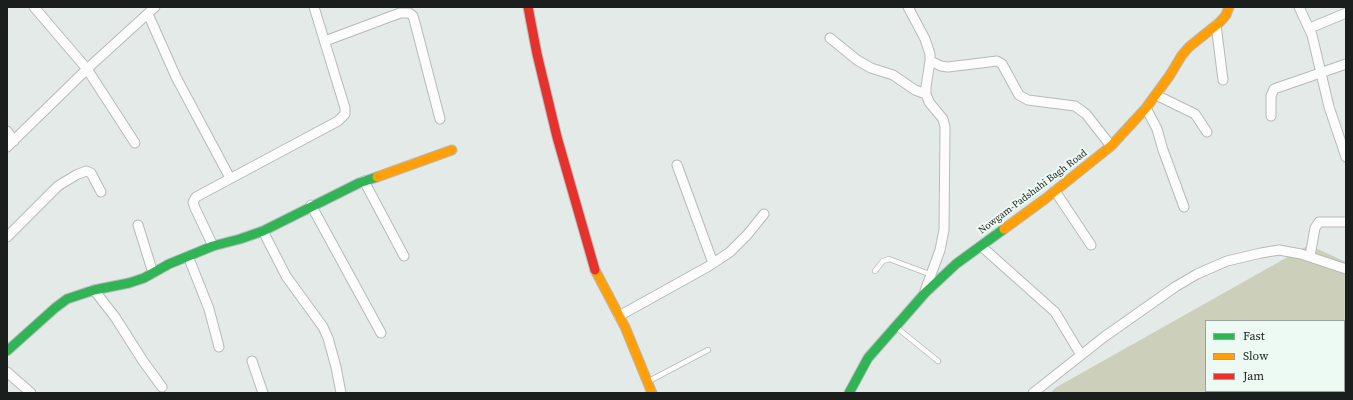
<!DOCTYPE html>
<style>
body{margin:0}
#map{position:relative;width:1353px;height:400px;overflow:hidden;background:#e3eae7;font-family:"Source Serif 4",serif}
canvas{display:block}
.frame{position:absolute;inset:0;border:8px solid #1a1f1d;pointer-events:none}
.legend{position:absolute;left:1205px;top:320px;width:140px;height:72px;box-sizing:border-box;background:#edfaf4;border:1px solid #99a29e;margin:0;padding:5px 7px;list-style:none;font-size:12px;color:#1a1f1d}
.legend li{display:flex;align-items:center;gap:8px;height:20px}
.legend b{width:20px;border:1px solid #99a29e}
</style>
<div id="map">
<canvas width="1353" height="400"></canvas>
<div class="frame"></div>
<ul class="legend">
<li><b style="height:5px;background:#30b455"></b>Fast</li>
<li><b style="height:5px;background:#ff9f0a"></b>Slow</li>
<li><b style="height:5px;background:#e5322d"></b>Jam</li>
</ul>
</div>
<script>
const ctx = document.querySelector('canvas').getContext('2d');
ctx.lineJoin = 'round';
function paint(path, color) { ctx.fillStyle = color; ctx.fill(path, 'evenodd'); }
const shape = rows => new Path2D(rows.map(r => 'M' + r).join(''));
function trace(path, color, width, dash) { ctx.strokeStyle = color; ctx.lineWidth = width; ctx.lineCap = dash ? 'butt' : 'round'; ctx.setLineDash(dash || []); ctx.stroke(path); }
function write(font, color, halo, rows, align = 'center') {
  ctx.font = font + ' "Source Serif 4",serif'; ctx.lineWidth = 4; ctx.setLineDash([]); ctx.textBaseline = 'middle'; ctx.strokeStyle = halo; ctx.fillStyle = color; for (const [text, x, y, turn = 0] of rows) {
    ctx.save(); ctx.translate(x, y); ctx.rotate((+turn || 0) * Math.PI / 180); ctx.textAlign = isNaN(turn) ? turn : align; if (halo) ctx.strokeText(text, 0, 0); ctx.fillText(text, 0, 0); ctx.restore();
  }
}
paint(shape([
 [1309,245,1346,262,1346,393,1051,393,1055,388],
 [1206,321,1344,321,1344,391,1206,391]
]), '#ccd0bb');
const lane = shape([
 [875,271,883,261,889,259,932,275],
 [896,327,938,361],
 [649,381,708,350]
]);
const street = shape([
 [34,7,87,69,135,143],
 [908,7,925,39,930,54,930,61,926,87,926,94,929,102,943,119,945,127,944,230,940,250,925,291],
 [1299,7,1312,35,1329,107,1346,157],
 [148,14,176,77,230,178],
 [1216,25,1223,80],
 [1310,28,1346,13],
 [830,38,857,60,871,68,893,75,915,90,926,94],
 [325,41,400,13,409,13,413,16,415,23,440,119],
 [930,61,941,66,948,67,997,61,1002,64,1019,95,1028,100,1075,106,1086,114,1111,146],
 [1156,95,1195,114,1207,132],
 [1146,108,1157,129,1163,150,1184,207],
 [1271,116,1271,96,1274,89,1346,64],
 [7,131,14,141],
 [7,147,87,69,155,7],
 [677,165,713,263],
 [364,181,404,256],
 [1055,191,1091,245],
 [311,205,381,333],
 [138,225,153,273],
 [263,231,286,276,323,327,328,338,336,367,341,393],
 [7,237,58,186,76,175,86,171,91,173,101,192],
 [213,246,195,208,193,202,196,197,338,121,345,114,345,108,314,7],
 [981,246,1055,312,1081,355],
 [188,256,209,309,219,347],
 [1310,256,1315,228,1319,222,1346,222],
 [94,290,115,317,143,361,162,387],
 [619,316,709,266,730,252,747,235,764,214],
 [252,361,263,393],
 [7,372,31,393],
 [1033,393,1104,337,1175,287,1197,274,1227,261,1261,253,1279,250,1301,254,1346,269]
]);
const fast = shape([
 [7,351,55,308,67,299,94,290,129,283,144,278,169,264,213,246,240,239,263,231,359,183,377,177],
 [849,393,868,358,925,293,956,264,1004,229]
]);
const slow = shape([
 [377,177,452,150],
 [1004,229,1045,199,1111,146,1146,108,1170,75,1182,55,1189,47,1220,22,1226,15,1229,7],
 [595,270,625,327,652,393]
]);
const jam = shape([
 [528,7,537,54,557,137,595,270]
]);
trace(lane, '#b6bbb9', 6);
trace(street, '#b6bbb9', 11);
trace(fast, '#b6bbb9', 11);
trace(slow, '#b6bbb9', 11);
trace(jam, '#b6bbb9', 11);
trace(lane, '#fbfcfb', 4.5);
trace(street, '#fbfcfb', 9);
trace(fast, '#30b455', 9);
trace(slow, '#ff9f0a', 9);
trace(jam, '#e5322d', 9);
write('10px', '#1a1f1d', '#edfaf4', [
 ["Nowgam-Padshahi Bagh Road",1033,192,-37]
]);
</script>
